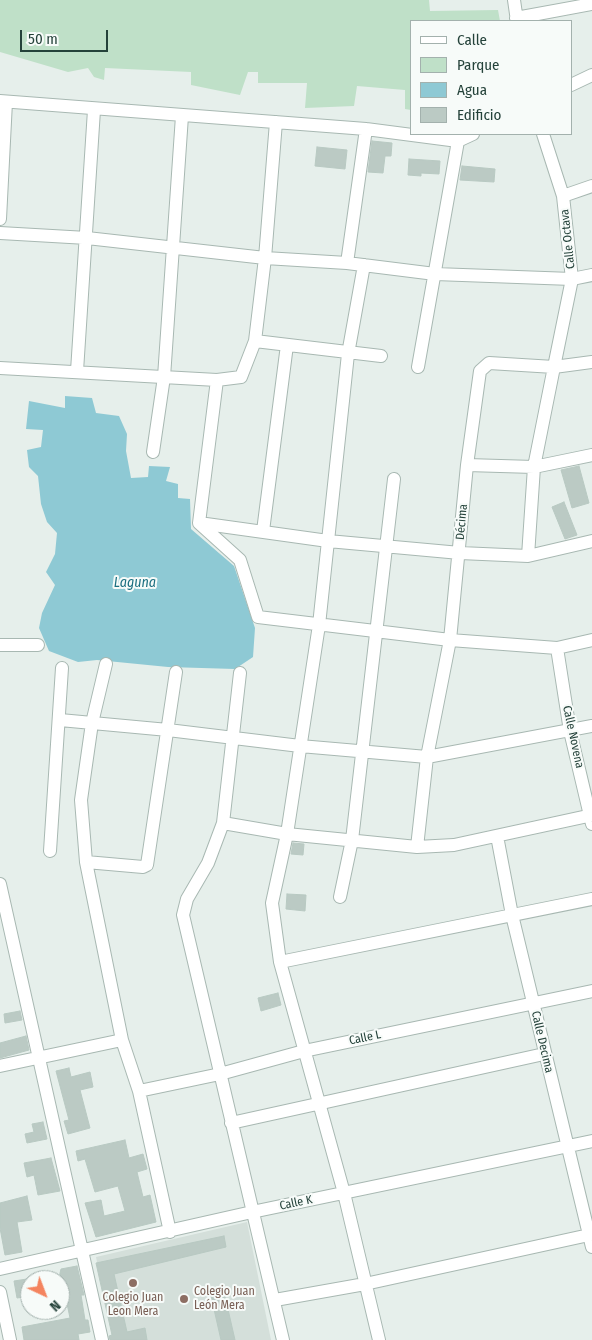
<!DOCTYPE html>
<meta charset="utf-8">
<style>
body{margin:0}
#map{position:relative;width:592px;height:1340px;overflow:hidden;background:#e6efeb;font-family:"Fira Sans Condensed",sans-serif}
canvas{display:block}
.legend{position:absolute;left:410px;top:20px;width:162px;height:115px;box-sizing:border-box;background:#f7fbf9;border:1px solid #a3b1ad;margin:0;padding:6px 9px;list-style:none;font-size:15px;color:#24423a}
.legend li{display:flex;align-items:center;gap:10px;height:25px}
.legend b{width:25px;border:1px solid #a3b1ad}
.north{position:absolute;left:20px;top:1270px;width:50px;height:50px;box-sizing:border-box;background:#f7fbf9;border:1px solid #a3b1ad;border-radius:50%;rotate:137deg;font-size:14px;font-weight:700;line-height:20px;text-align:center;color:#24423a}
.north::after{content:'';display:block;margin:auto;width:18px;height:22px;background:#f4845f;clip-path:polygon(50% 0,100% 100%,50% 72%,0 100%)}
.scale{position:absolute;left:20px;top:30px;width:88px;height:22px;box-sizing:border-box;border:2px solid #24423a;border-top:0;padding-left:6px;font-size:15px;line-height:18px;white-space:nowrap;color:#24423a;-webkit-text-stroke:4px #f7fbf9;paint-order:stroke}
</style>
<div id="map">
<canvas width="592" height="1340"></canvas>
<ul class="legend">
<li><b style="height:6px;background:#fff"></b>Calle</li>
<li><b style="height:14px;background:#bfe0c8"></b>Parque</li>
<li><b style="height:14px;background:#8ec9d4"></b>Agua</li>
<li><b style="height:14px;background:#bbcac4"></b>Edificio</li>
</ul>
<div class="north">N</div>
<div class="scale">50 m</div>
</div>
<script>
const ctx = document.querySelector('canvas').getContext('2d');
ctx.lineJoin = 'round';
function paint(path, color) { ctx.fillStyle = color; ctx.fill(path, 'evenodd'); }
const shape = rows => new Path2D(rows.map(r => 'M' + r).join(''));
function trace(path, color, width, dash) { ctx.strokeStyle = color; ctx.lineWidth = width; ctx.lineCap = dash ? 'butt' : 'round'; ctx.setLineDash(dash || []); ctx.stroke(path); }
function write(font, color, halo, rows, align = 'center') {
  ctx.font = font + ' "Fira Sans Condensed",sans-serif'; ctx.lineWidth = 4; ctx.setLineDash([]); ctx.textBaseline = 'middle'; ctx.strokeStyle = halo; ctx.fillStyle = color; for (const [text, x, y, turn = 0] of rows) {
    ctx.save(); ctx.translate(x, y); ctx.rotate((+turn || 0) * Math.PI / 180); ctx.textAlign = isNaN(turn) ? turn : align; if (halo) ctx.strokeText(text, 0, 0); ctx.fillText(text, 0, 0); ctx.restore();
  }
}
paint(shape([
 [247,1222,271,1340,114,1340,96,1257]
]), '#d4dfda');
paint(shape([
 [0,0,429,0,430,11,498,10,500,21,411,21,411,110,405,109,405,90,357,86,354,106,305,108,307,83,258,83,258,72,248,72,240,95,191,85,191,72,105,68,104,80,94,77,88,68,68,72,0,52]
]), '#bfe0c8');
paint(shape([
 [65,396,92,398,96,413,119,416,127,434,126,451,131,478,148,477,149,466,170,467,166,481,178,484,178,498,190,499,191,529,234,566,255,628,253,657,235,669,168,667,97,660,78,662,49,651,39,628,42,613,55,585,46,572,55,554,57,533,47,522,41,504,38,476,29,467,27,450,41,447,43,430,26,429,29,401,65,408]
]), '#8ec9d4');
const building = shape([
 [372,141,392,143,391,156,385,156,383,173,368,172,372,141],
 [317,147,347,150,345,169,315,166,317,147],
 [409,159,440,161,439,174,421,173,421,176,408,175,409,159],
 [462,166,495,169,494,182,460,180,462,166],
 [579,466,589,503,572,508,561,470,579,466],
 [564,502,577,535,565,539,552,507,564,502],
 [293,843,304,844,303,855,291,854,293,843],
 [287,894,306,895,305,911,286,909,287,894],
 [278,993,281,1005,261,1011,258,998,278,993],
 [20,1011,22,1020,5,1023,4,1014,20,1011],
 [26,1036,29,1050,0,1058,0,1043,26,1036],
 [69,1068,71,1077,90,1072,93,1087,80,1090,90,1128,68,1134,64,1121,69,1120,56,1071,69,1068],
 [43,1122,47,1139,27,1143,25,1134,34,1132,32,1124,43,1122],
 [125,1140,129,1158,143,1154,147,1169,137,1172,143,1197,150,1195,156,1222,96,1237,85,1203,101,1200,104,1216,125,1211,118,1186,95,1192,85,1159,78,1161,76,1151,125,1140],
 [51,1158,60,1191,38,1195,34,1175,27,1177,24,1163,51,1158],
 [27,1196,32,1220,17,1222,22,1252,5,1255,0,1228,0,1203,27,1196],
 [224,1236,226,1247,114,1274,127,1332,145,1328,147,1340,110,1340,109,1336,112,1335,96,1263,224,1236],
 [77,1266,84,1295,81,1295,85,1320,88,1320,90,1332,78,1334,79,1340,24,1340,22,1327,70,1318,64,1289,60,1289,60,1273,61,1269,77,1266],
 [27,1279,30,1296,17,1298,14,1281,27,1279],
 [224,1293,227,1305,235,1340,221,1340,211,1296,224,1293]
]);
paint(building, '#bbcac4');
trace(building, '#b8c9c2', 1);
const street = shape([
 [514,0,517,21],
 [516,18,592,4],
 [571,85,592,75],
 [0,101,366,129,458,141,473,134],
 [543,134,563,196,572,279,554,367,592,362],
 [563,196,592,186],
 [0,219,6,102],
 [0,233,87,238,265,258,347,263,435,274,572,279,592,275],
 [347,263,366,129],
 [364,265,348,354,319,625,287,834,272,903,280,962,344,1193,379,1340],
 [255,341,381,356],
 [418,367,458,141],
 [0,368,217,380,241,377,255,341,265,258,276,122],
 [77,371,94,110],
 [153,452,164,377,182,116],
 [467,465,534,467,592,455],
 [199,523,240,560,258,617,450,640,557,648,592,640],
 [199,523,328,541,460,553,528,556,592,541],
 [199,523,217,380],
 [263,531,287,345],
 [0,645,38,645],
 [557,648,570,731,592,824],
 [106,664,92,723,81,800,86,862,122,1040,139,1091,170,1232],
 [60,720,168,730,300,746,427,757,592,726],
 [223,823,240,673],
 [497,836,512,915,592,1247],
 [417,847,427,757,450,640,467,465,480,371,489,363,554,367,534,467,528,556],
 [50,851,62,668],
 [86,862,143,867,147,865,176,672],
 [0,884,102,1340],
 [340,897,352,840,394,479],
 [280,962,592,899],
 [0,1066,122,1040],
 [139,1091,220,1074,304,1051,592,991],
 [231,1123,544,1054],
 [0,1269,252,1212,592,1141],
 [0,1292,10,1340],
 [275,1300,365,1284,589,1235],
 [283,1340,183,915,187,899,208,863,223,823,287,834,417,847,454,845,592,815]
]);
trace(street, '#a8b8b2', 14);
trace(street, '#fff', 12);
for (const [x, y, r, color] of [
 [133,1283,5,"#8d6e63"],
 [184,1299,5,"#8d6e63"]
]) { const dot = new Path2D(); dot.arc(x, y, r, 0, 2 * Math.PI); ctx.fillStyle = color; ctx.fill(dot); trace(dot, '#f7fbf9', 2); }
write('12px', '#24423a', '#f7fbf9', [
 ["Calle Octava",568,239,-96],
 ["Décima",462,522,-85],
 ["Calle Novena",573,737,78],
 ["Calle L",365,1038,-12],
 ["Calle Decima",542,1042,77],
 ["Calle K",296,1203,-12]
]);
write('12px', '#785e54', '#f7fbf9', [
 ["Colegio Juan",194,1292],
 ["León Mera",194,1306],
 ["Colegio Juan",133,1298,"center"],
 ["Leon Mera",133,1312,"center"]
], 'left');
write('italic 14px', '#1c6f80', '#f7fbf9', [
 ["Laguna",135,583]
]);
</script>
